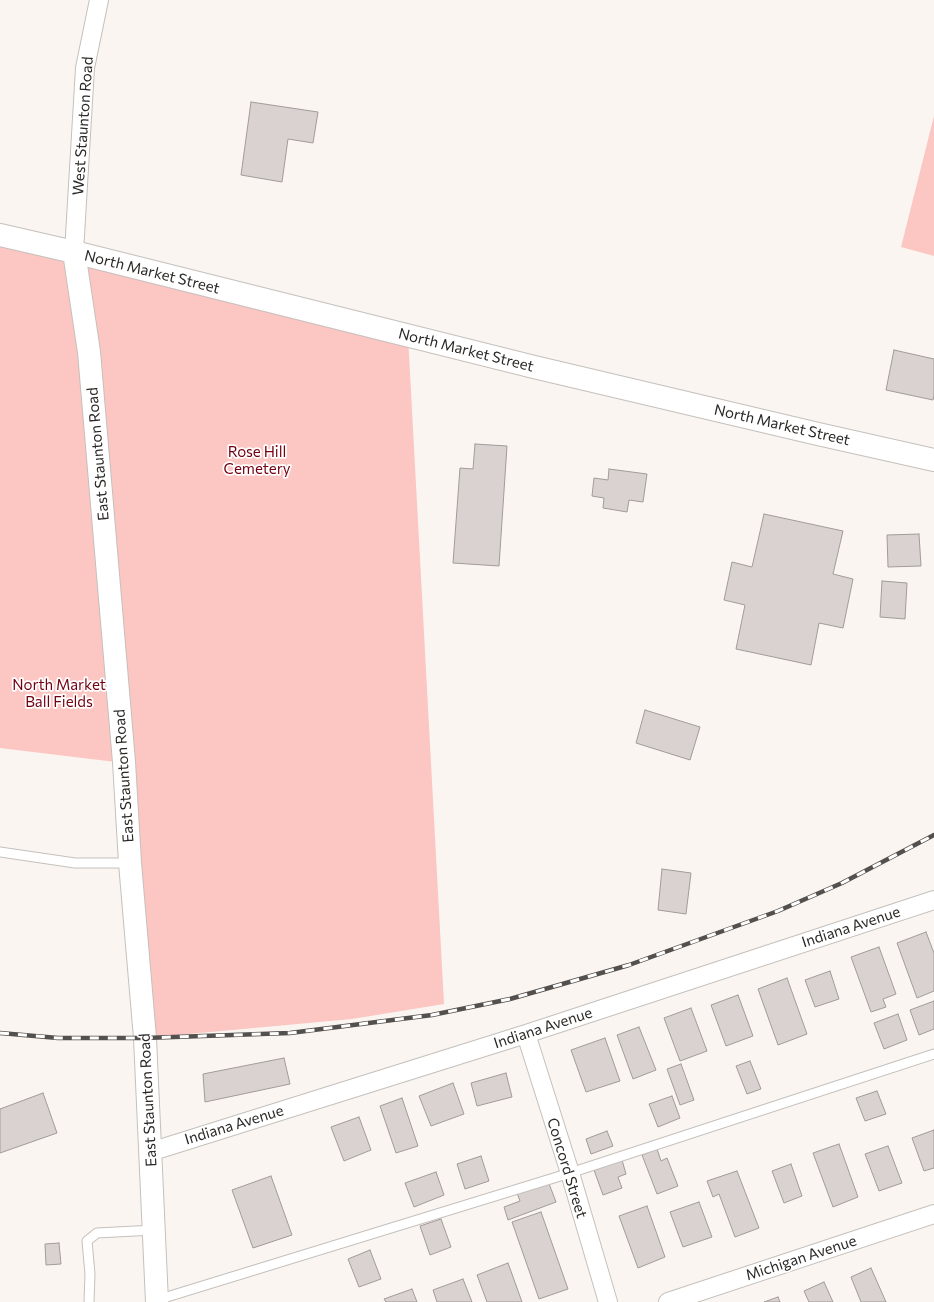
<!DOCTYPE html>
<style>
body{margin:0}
canvas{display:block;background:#faf5f1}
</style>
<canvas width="934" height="1302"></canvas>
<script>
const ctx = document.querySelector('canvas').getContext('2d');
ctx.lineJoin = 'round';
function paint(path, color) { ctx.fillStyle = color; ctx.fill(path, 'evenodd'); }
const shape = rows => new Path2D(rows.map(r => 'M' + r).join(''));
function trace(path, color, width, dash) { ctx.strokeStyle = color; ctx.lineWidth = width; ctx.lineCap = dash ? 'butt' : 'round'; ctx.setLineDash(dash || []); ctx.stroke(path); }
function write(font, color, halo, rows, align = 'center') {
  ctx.font = font + ' Commissioner,sans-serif'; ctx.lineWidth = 3.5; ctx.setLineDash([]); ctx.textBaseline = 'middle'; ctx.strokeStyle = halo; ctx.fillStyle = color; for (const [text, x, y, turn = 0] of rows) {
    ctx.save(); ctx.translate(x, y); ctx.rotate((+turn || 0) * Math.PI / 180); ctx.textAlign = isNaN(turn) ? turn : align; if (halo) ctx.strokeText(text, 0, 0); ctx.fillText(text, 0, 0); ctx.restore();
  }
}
paint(shape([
 [934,116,934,256,901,247],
 [0,235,408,336,444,1004,352,1019,145,1038,124,763,0,748]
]), '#fcc6c2');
const building = shape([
 [251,102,318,112,313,143,288,139,282,182,241,175,251,102],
 [894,350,934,359,934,395,933,400,886,390,894,350],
 [475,444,507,446,499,566,453,563,460,468,473,469,475,444],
 [609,469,647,474,643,502,629,500,627,512,603,508,604,498,592,496,594,478,608,480,609,469],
 [764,514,843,531,833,574,853,579,843,628,819,623,811,665,736,649,745,605,724,600,732,562,752,567,764,514],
 [919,534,921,566,888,567,887,535,919,534],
 [882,581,907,583,905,619,880,617,882,581],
 [645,710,700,727,690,760,636,743,645,710],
 [662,869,691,873,686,914,658,910,662,869],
 [926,932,934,953,934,991,917,998,897,943,926,932],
 [879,947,896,994,883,999,886,1007,871,1012,851,957,879,947],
 [830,971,839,999,815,1007,805,980,830,971],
 [787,978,807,1034,778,1045,758,989,787,978],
 [738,995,753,1036,726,1046,711,1005,738,995],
 [934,1001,934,1029,919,1035,910,1010,934,1001],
 [691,1008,707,1051,680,1061,664,1018,691,1008],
 [898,1014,907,1040,884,1049,874,1023,898,1014],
 [639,1027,656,1070,633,1079,617,1035,639,1027],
 [605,1038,620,1081,586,1092,571,1050,605,1038],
 [284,1058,290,1084,205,1102,203,1074,284,1058],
 [750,1061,761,1089,747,1094,736,1066,750,1061],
 [681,1064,694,1100,680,1105,667,1069,681,1064],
 [506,1073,512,1097,477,1106,471,1083,506,1073],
 [453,1083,464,1114,431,1126,419,1096,453,1083],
 [877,1091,886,1114,865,1121,856,1098,877,1091],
 [43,1093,57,1133,0,1153,0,1109,43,1093],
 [672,1096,680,1118,658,1127,649,1104,672,1096],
 [402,1098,418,1146,396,1153,380,1106,402,1098],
 [359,1117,371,1150,344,1161,331,1127,359,1117],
 [934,1130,934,1168,924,1171,912,1138,934,1130],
 [607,1131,613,1146,591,1154,586,1139,607,1131],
 [839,1144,858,1197,833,1207,813,1153,839,1144],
 [888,1146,902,1183,879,1191,865,1154,888,1146],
 [657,1149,661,1161,667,1158,678,1186,657,1194,642,1155,657,1149],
 [481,1156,489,1181,465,1189,457,1164,481,1156],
 [622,1160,626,1174,618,1177,622,1188,603,1195,594,1170,622,1160],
 [791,1164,802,1196,784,1203,772,1171,791,1164],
 [737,1171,759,1228,735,1237,719,1194,713,1197,707,1181,737,1171],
 [436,1172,444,1195,414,1207,405,1183,436,1172],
 [271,1176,292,1235,253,1248,232,1190,271,1176],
 [548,1181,556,1202,508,1220,504,1207,520,1201,517,1193,548,1181],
 [699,1202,712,1237,683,1247,670,1212,699,1202],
 [647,1206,665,1257,638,1268,619,1216,647,1206],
 [541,1212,568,1289,539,1299,512,1222,541,1212],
 [441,1219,451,1247,430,1255,420,1226,441,1219],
 [59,1243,61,1264,46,1265,45,1244,59,1243],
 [370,1250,381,1279,359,1287,348,1259,370,1250],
 [508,1263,522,1302,487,1302,477,1275,508,1263],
 [871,1268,886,1302,861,1302,851,1277,871,1268],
 [463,1279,472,1302,437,1302,433,1290,463,1279],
 [824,1282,833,1302,809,1302,804,1291,824,1282],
 [412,1289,417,1302,386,1302,384,1299,412,1289],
 [778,1297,780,1302,764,1302,778,1297]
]);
paint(building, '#d9d2d0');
trace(building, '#a19b99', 1);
const service = shape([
 [0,852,75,863,130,863],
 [157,1300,570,1173,934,1054],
 [89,1302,90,1274,87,1241,97,1233,154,1230]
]);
const minor = shape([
 [74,252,85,68,99,0],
 [526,1034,570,1173,608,1302],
 [150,1152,526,1034,934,900],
 [668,1302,934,1214]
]);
const tertiary = shape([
 [74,252,534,367,818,434,934,460]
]);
const secondary = shape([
 [0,235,74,252,89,352,124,762,130,863,145,1038,157,1302]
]);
trace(service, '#c5c0bc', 11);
trace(minor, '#c5c0bc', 20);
trace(tertiary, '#c5c0bc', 24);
trace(secondary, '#c5c0bc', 24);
trace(service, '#fff', 9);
trace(minor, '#fff', 18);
trace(tertiary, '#fff', 22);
trace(secondary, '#fff', 22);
const rail = shape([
 [0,1033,58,1038,145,1038,290,1033,432,1015,510,999,629,965,778,911,842,883,934,835]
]);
trace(rail, '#53504e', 4.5);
trace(rail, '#fff', 3, [9]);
write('15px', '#2b2927', '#fff', [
 ["West Staunton Road",83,126,-86],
 ["North Market Street",152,272,14],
 ["North Market Street",466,350,14],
 ["North Market Street",782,425,13],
 ["East Staunton Road",98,454,-95],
 ["East Staunton Road",124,776,-94],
 ["Indiana Avenue",851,927,-18],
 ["Indiana Avenue",543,1028,-18],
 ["East Staunton Road",148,1100,-93],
 ["Indiana Avenue",234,1125,-17],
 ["Concord Street",567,1168,73],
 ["Michigan Avenue",801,1258,-18]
]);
write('15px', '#730012', '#fff', [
 ["Rose Hill",257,452],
 ["Cemetery",257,469],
 ["North Market",59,685],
 ["Ball Fields",59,702]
]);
</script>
